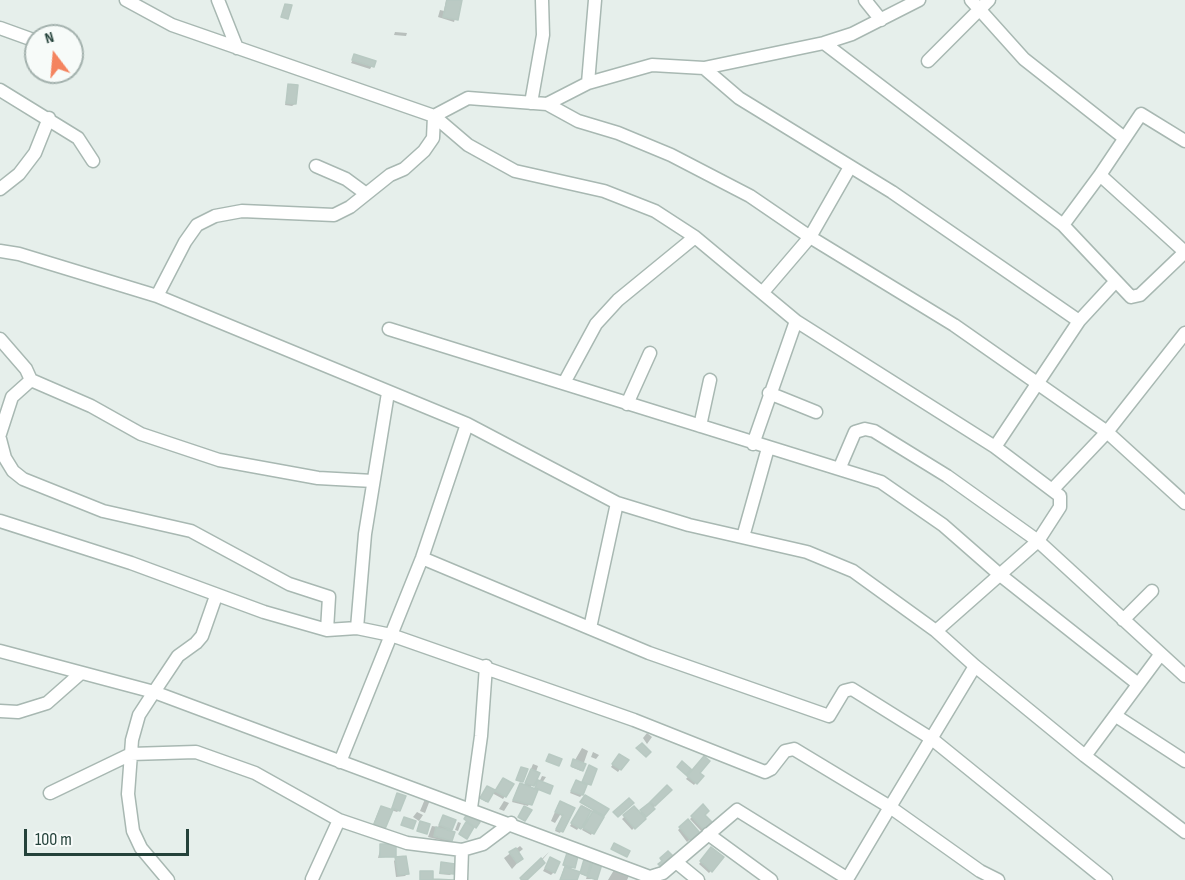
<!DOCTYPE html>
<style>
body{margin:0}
#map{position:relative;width:1185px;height:880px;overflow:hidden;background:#e6efeb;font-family:"Sofia Sans Condensed",sans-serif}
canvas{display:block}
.north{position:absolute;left:24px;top:24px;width:60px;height:60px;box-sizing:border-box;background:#f7fbf9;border:2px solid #a3b1ad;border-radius:50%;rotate:344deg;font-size:16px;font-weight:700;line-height:24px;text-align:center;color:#24423a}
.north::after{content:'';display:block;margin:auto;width:21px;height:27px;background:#f4845f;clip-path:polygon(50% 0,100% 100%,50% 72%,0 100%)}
.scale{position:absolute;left:24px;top:829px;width:165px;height:27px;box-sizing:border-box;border:3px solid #24423a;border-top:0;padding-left:8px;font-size:18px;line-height:21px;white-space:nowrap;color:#24423a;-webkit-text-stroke:4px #f7fbf9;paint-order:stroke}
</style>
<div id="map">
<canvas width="1185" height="880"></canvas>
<div class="north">N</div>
<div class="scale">100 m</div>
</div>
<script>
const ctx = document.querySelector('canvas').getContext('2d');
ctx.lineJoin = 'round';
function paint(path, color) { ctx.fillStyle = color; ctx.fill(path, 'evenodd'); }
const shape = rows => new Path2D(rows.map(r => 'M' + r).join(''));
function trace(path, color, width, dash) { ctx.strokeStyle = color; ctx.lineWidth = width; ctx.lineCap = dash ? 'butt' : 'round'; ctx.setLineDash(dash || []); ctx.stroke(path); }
paint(shape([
 [446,0,461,0,454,22,438,17,440,10,444,11],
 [395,32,407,33,406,36,394,35],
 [355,56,372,66,370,69,351,63],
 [289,86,295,104,292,106,285,105],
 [647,733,652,737,647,744,643,738],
 [582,748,588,751,581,771,571,767],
 [593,752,599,755,596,759,591,757],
 [617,758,626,761,618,772,611,767],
 [704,758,698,773,701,776,694,785,686,779],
 [533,764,538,766,530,789,535,791,542,776,546,777,542,783,549,793,536,789,528,806,512,802,518,787,524,786],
 [589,767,595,770,582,795,580,797,570,793,576,782,581,784],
 [501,782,505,796,503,799,492,793,486,802,481,799,487,788,495,792],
 [667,787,670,790,632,830,622,819,634,808,639,814],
 [398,795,399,810,397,812,391,810,382,830,372,827,379,810,381,807,390,811],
 [425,799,430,800,425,813,420,811],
 [504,801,509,803,504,811,499,809],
 [580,804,602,816,591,835,582,830,593,813,589,810,577,830,570,826,583,807],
 [558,805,573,808,560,833,555,831,562,816,560,815,555,823,551,821],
 [703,807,703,815,711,823,702,832,690,819],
 [417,812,423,815,419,821,413,817],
 [443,816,451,829,448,832,451,840,449,842,428,837,432,826,438,827],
 [688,821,698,833,687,842,678,830],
 [458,822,461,823,458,831,455,830],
 [381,846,394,856,378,858],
 [520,846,523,849,518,853,521,859,512,869,504,858],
 [711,849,722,858,709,873,699,864],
 [549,852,525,880,520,880],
 [568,855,573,867,570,870,580,873,585,859,589,865,594,860,596,879,586,879,587,876,577,873,575,880,560,880],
 [396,859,407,874,405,876,396,877,394,861],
 [550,859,554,872,551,875,543,871],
 [442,864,452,873,450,875,439,874],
 [614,870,629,876,627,880,608,880]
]), '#0003');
const building = shape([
 [447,0,462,0,458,20,443,17,447,0],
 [285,4,292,5,288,19,281,17,285,4],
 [354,54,376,61,374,67,352,60,354,54],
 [288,84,298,85,296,104,286,103,288,84],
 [642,743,651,752,646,757,636,748,642,743],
 [549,754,562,759,559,766,546,761,549,754],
 [619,754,629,760,621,770,612,764,619,754],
 [704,756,710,761,700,773,704,776,697,784,687,776,704,756],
 [573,759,586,764,583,771,571,766,573,759],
 [682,761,691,769,686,775,677,767,682,761],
 [589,765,597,769,591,785,582,782,589,765],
 [521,767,528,769,523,782,516,780,521,767],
 [531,769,540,773,534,786,525,783,531,769],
 [503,778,514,784,506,797,495,791,503,778],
 [538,780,553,786,550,794,535,788,538,780],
 [576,780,587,785,583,795,571,791,576,780],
 [520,783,538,790,532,805,513,800,520,783],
 [667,785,672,790,655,806,650,802,667,785],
 [487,786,495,790,488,802,480,798,487,786],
 [397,793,406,796,400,811,392,808,397,793],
 [585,795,609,809,604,816,580,802,585,795],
 [629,798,634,803,618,817,613,812,629,798],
 [560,801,575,808,563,832,556,829,563,815,555,812,560,801],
 [649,803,655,809,646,817,640,810,649,803],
 [703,804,709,811,705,815,713,823,705,831,691,816,703,804],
 [381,806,393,810,385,829,374,824,381,806],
 [524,806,532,810,525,821,518,817,524,806],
 [581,806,591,811,581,829,571,823,581,806],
 [634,806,646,819,635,829,623,815,634,806],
 [593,811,604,817,594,834,583,828,593,811],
 [467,814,480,822,476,828,464,819,467,814],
 [443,815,456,820,452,830,439,825,443,815],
 [404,817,416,821,413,829,401,825,404,817],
 [688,819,700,833,691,841,679,827,688,819],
 [420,821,430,824,427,834,417,831,420,821],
 [466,822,474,827,467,839,459,834,466,822],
 [436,827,455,832,452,841,434,836,436,827],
 [614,843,630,851,627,857,611,849,614,843],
 [380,844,396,844,396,857,380,857,380,844],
 [711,847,724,857,712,872,700,861,711,847],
 [516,848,523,859,517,863,509,852,516,848],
 [668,851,673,856,662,868,658,864,662,861,660,858,668,851],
 [567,853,578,856,575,868,563,865,567,853],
 [406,856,409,874,398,875,395,857,406,856],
 [585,856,592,859,587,876,580,873,585,856],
 [550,857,560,862,555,873,545,868,550,857],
 [541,858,545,863,527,880,522,880,520,878,541,858],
 [594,858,603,861,597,880,588,877,594,858],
 [441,862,455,864,454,874,440,873,441,862],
 [565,867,580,872,577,880,560,880,565,867],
 [420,871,433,871,433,879,454,880,420,880,420,871]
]);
paint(building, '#bbcac4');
trace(building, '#b8c9c2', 1.5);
const minor = shape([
 [126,0,172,25,434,116,433,138,424,151,404,169,390,175,350,207,334,215,242,211,215,216,197,225,185,242,157,296],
 [218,0,237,48],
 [865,0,881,20],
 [971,0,1024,59,1123,137],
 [0,28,36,41],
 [824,43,1063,225,1131,297,1140,295,1185,252],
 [928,61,989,0],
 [704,68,739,98,892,192,1079,321],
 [588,83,595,0],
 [0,90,78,138,93,161],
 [531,103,543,35,542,0],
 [547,104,588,83,652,65,704,68,824,43,852,34,919,0],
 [1185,141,1141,114,1100,175,1185,252],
 [316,166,346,179,365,193],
 [0,189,19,174,35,153,49,118],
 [1063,225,1100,175],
 [0,251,19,254,157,296,467,424,617,503,689,525,807,552,853,571,936,631,975,666,1085,756,1185,832],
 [763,292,810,237,850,167],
 [389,329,881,482,943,525,999,574,1138,684],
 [0,339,26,369,31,380,91,406,141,434,219,460,318,478,373,481],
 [564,383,596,324,618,300,695,237],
 [769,393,816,412],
 [627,404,650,353],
 [700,426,710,380],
 [0,434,12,397,31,380],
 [0,439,5,458,13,471,23,479,103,511,191,531,289,584,329,597,327,630],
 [753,444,796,321],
 [995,447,1079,321,1115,282],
 [840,467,855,432,865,429,874,431,947,476,1038,541,1185,676],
 [1053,489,1107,432,1185,333],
 [0,521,131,563,264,612,327,630,357,628,391,635,634,720,765,772,771,769,785,751,794,749,890,807,849,876,845,877,737,810,663,873,650,877,154,692,0,651],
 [743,537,768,448],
 [422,558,649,653,829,716,844,691,852,689,932,739,1106,880],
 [1123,620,1152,591],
 [357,628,365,534,388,393],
 [590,628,617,503],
 [936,631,1038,541,1060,507,1060,496,995,447,796,321,695,237,655,211,604,191,515,171,468,145,434,116,468,98,547,104,578,121,618,133,671,155,750,196,810,237,954,325,1107,432,1185,503],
 [975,666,890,807,980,871,998,880],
 [0,711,18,712,47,703,81,673],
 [1116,716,1185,761],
 [1085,756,1160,655],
 [340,762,422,558,467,424],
 [50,793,131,754,196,752,255,773,339,820,407,843,462,850,483,844,511,823],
 [471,808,481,736,486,666],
 [708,834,771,880],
 [676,862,698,880],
 [312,879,339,820],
 [168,880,141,848,133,831,128,794,132,740,139,715,154,692,178,656,196,643,202,636,216,596],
 [461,880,462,850]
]);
trace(minor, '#a8b8b2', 15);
trace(minor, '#fff', 12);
</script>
